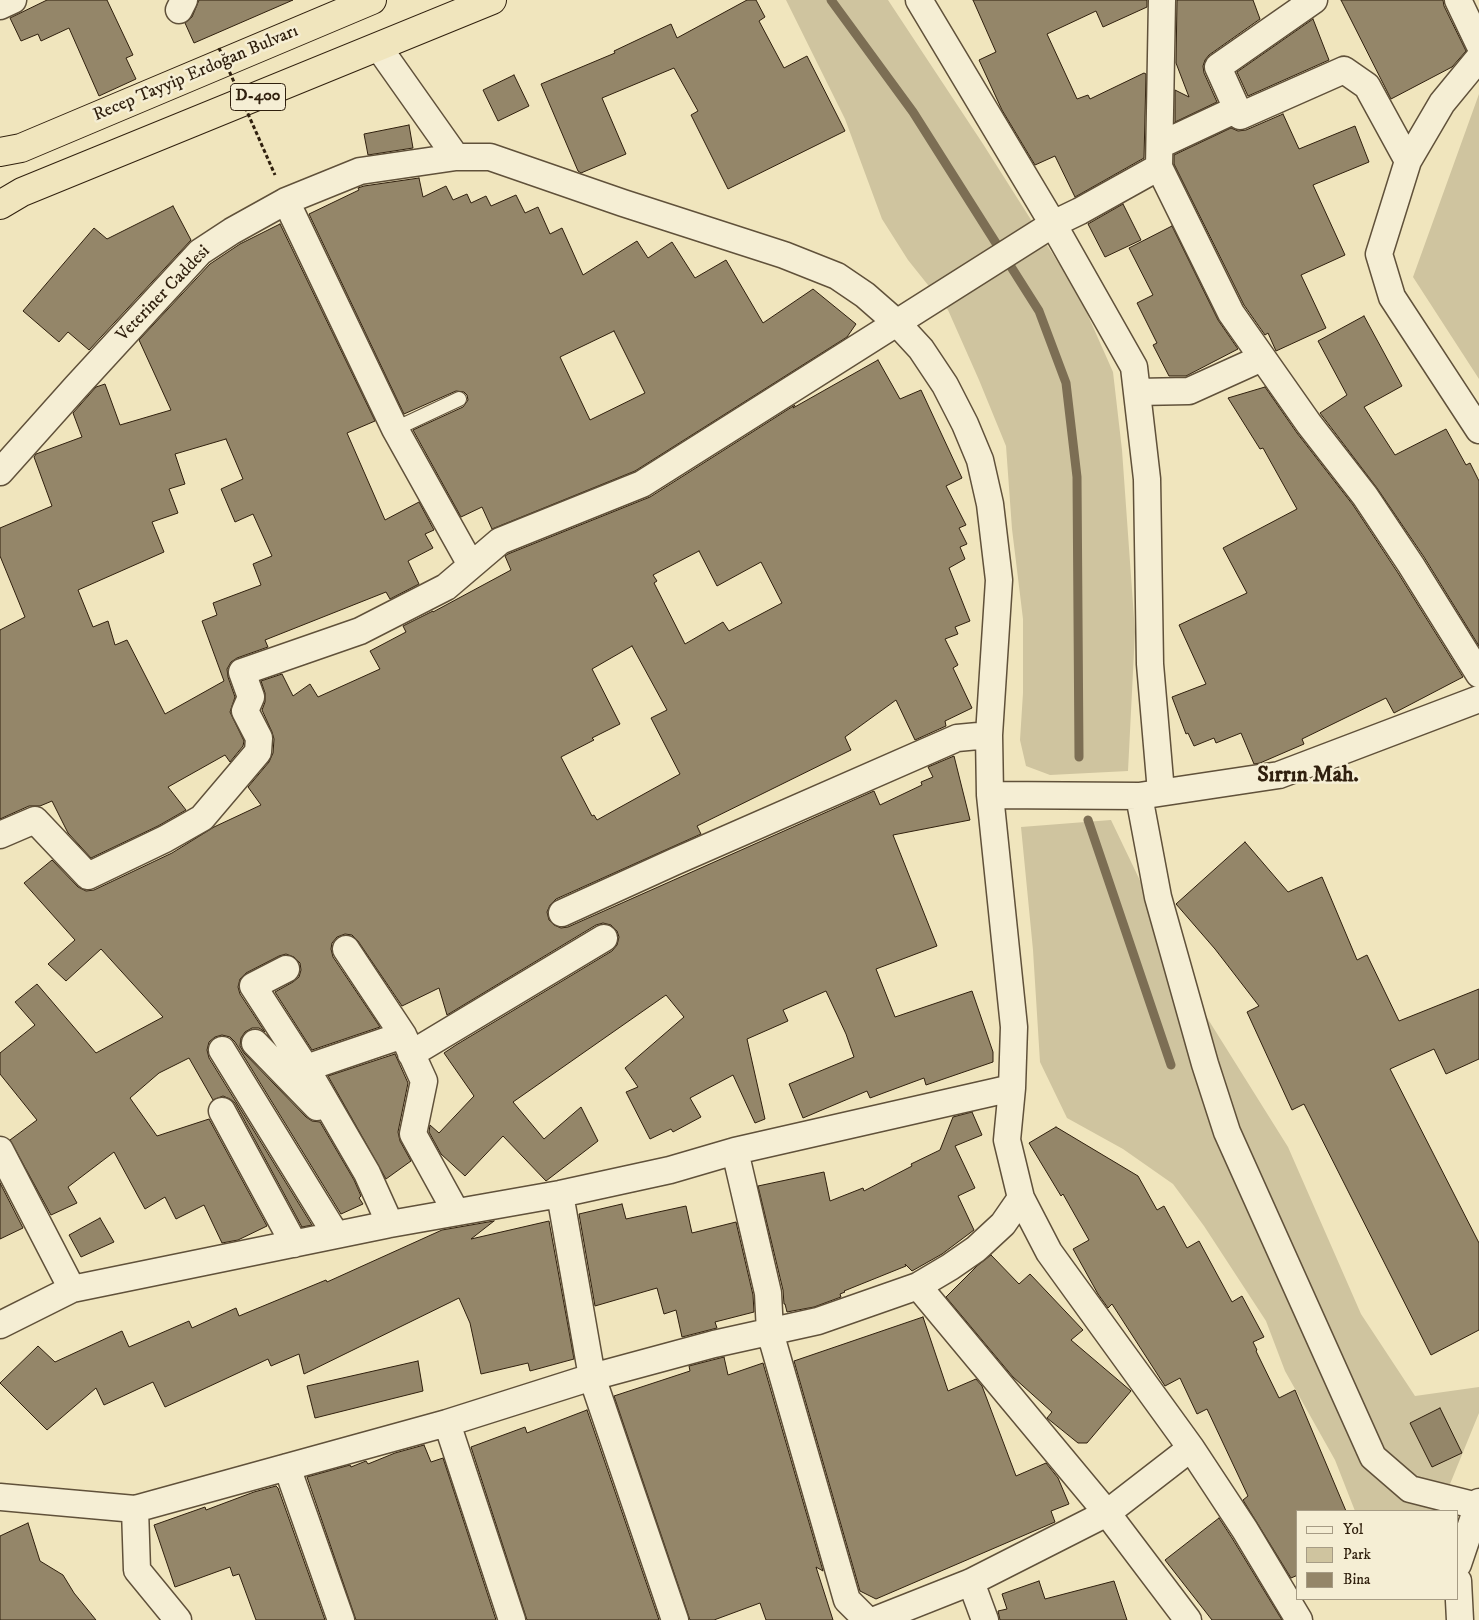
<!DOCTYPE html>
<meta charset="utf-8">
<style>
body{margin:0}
#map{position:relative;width:1479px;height:1620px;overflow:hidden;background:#f0e5bd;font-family:"IM FELL DW Pica",serif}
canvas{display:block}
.legend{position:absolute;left:1296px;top:1510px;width:162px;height:90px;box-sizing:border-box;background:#f5eed4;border:1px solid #a69c85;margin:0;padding:6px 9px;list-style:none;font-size:15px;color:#30200e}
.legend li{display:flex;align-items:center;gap:10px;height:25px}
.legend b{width:25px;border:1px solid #a69c85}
</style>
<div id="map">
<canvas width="1479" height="1620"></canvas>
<ul class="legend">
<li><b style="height:6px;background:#f5eed4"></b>Yol</li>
<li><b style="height:14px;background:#cfc49f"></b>Park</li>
<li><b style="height:14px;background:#948669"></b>Bina</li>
</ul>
</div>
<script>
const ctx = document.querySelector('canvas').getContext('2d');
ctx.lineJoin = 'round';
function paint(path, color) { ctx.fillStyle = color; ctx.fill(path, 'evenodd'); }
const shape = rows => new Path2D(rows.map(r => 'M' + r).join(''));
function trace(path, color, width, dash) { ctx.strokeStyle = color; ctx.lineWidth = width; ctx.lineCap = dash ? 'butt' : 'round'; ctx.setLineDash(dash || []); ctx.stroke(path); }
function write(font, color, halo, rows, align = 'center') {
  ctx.font = font + ' "IM FELL DW Pica",serif'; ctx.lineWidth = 5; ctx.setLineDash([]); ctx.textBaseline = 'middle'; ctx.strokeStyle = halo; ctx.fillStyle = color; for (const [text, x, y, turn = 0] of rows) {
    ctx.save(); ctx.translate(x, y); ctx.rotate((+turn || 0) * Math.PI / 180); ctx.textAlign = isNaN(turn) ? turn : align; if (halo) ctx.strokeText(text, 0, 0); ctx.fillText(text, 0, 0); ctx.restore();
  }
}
paint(shape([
 [786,0,888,0,983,144,1059,264,1086,311,1113,372,1122,450,1135,632,1128,771,1050,775,1026,766,1020,740,1023,693,1023,619,1012,529,1006,446,979,380,948,310,908,260,882,219,845,119],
 [1479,94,1479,379,1413,277],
 [1111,820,1201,1008,1288,1147,1361,1314,1415,1396,1479,1387,1479,1413,1439,1511,1355,1511,1335,1460,1285,1371,1266,1321,1204,1226,1173,1184,1123,1149,1067,1118,1040,1062,1033,950,1021,827]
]), '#cfc49f');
trace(shape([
 [831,0,913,112,1039,311,1066,383,1077,477,1079,757],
 [1088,820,1171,1065]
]), '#7c6e54', 9);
const building = shape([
 [47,0,107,0,133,55,126,58,136,79,99,96,69,28,41,41,38,34,21,41,10,18,47,0],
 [199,0,293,0,194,43,185,23,192,17,199,0],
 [747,0,756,0,765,17,759,21,784,68,807,56,845,131,728,189,691,115,698,111,674,68,602,98,626,154,581,173,578,171,541,84,615,53,614,51,671,24,677,38,747,0],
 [973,0,1147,0,1147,7,1103,27,1096,11,1047,34,1077,99,1088,95,1090,99,1144,73,1146,74,1144,158,1075,197,1055,156,1035,165,1002,110,979,60,996,52,973,0],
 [1177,0,1253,0,1260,19,1209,55,1205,60,1203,66,1204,73,1217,102,1175,122,1175,90,1189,97,1176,63,1177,0],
 [1341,0,1443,0,1444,6,1466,51,1452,67,1391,99,1341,0],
 [1313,19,1329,60,1248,96,1237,72,1313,19],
 [514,75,529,106,498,121,483,90,514,75],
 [1283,114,1299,149,1355,126,1369,162,1313,185,1345,255,1301,275,1326,328,1276,351,1268,333,1265,335,1244,305,1174,164,1174,155,1231,128,1238,131,1246,130,1283,114],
 [409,125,413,148,368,155,364,134,409,125],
 [419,178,423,197,446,186,453,200,467,194,471,203,486,196,491,206,516,195,525,213,538,207,550,234,562,228,583,275,637,241,648,258,672,242,695,278,726,260,763,323,813,289,856,324,847,337,635,471,492,529,482,507,461,517,413,430,463,407,468,400,467,395,464,392,456,391,404,414,309,214,359,190,358,188,364,186,419,178],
 [614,331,645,393,590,420,560,357,614,331],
 [1123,204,1141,240,1105,257,1088,224,1123,204],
 [173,206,191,240,89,350,68,332,59,342,23,311,94,228,107,239,173,206],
 [280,224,375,421,347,433,385,520,419,502,434,530,425,534,433,548,408,561,419,584,390,599,386,592,265,640,268,647,237,658,231,662,227,669,228,677,235,697,230,712,244,741,243,746,230,762,225,755,168,787,186,810,158,826,91,858,68,833,52,801,40,806,29,806,0,819,0,630,25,617,0,556,0,528,52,506,34,457,36,454,82,437,73,413,96,387,105,384,120,425,171,410,139,340,210,264,240,244,280,224],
 [226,439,243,479,221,489,235,522,253,514,272,556,253,564,261,585,213,603,217,615,202,621,224,681,165,714,127,640,115,645,108,621,93,627,78,590,164,552,152,522,178,513,169,489,185,484,175,454,226,439],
 [1172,226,1218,320,1238,349,1186,376,1169,376,1153,345,1157,343,1137,303,1153,295,1129,248,1172,226],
 [1364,316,1402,386,1364,407,1395,455,1446,429,1466,465,1470,463,1479,481,1479,646,1424,557,1377,488,1320,413,1347,395,1318,341,1364,316],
 [878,360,900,399,921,390,962,478,946,486,966,525,959,528,967,544,960,547,965,559,949,568,970,621,955,627,958,634,945,639,958,665,953,668,972,708,945,721,946,726,915,740,896,700,845,737,851,750,697,826,701,834,556,899,550,905,547,912,549,920,554,925,561,928,568,927,874,791,880,805,922,785,921,782,933,777,928,767,954,756,970,820,893,835,937,946,876,969,895,1017,972,991,993,1052,993,1062,926,1085,924,1078,870,1098,867,1091,803,1118,789,1084,854,1057,846,1034,826,991,783,1010,788,1021,747,1039,765,1119,755,1123,733,1075,690,1098,701,1117,673,1132,671,1129,650,1139,626,1092,638,1087,625,1068,684,1017,666,995,513,1102,544,1139,581,1107,598,1141,546,1181,503,1136,465,1176,441,1154,429,1132,430,1125,439,1133,474,1096,444,1053,456,1045,612,951,617,945,619,937,617,931,611,925,603,923,596,925,447,1015,439,988,402,1006,358,941,352,935,345,934,337,937,332,943,331,949,333,957,380,1027,312,1050,275,992,293,982,299,977,301,970,300,963,294,957,286,954,279,956,246,973,240,979,238,987,240,994,265,1032,259,1028,252,1028,245,1032,241,1038,240,1046,244,1053,306,1117,312,1121,320,1122,354,1180,361,1196,359,1198,363,1204,341,1214,235,1042,230,1037,222,1035,215,1037,209,1042,207,1050,209,1058,312,1225,302,1227,235,1103,230,1099,223,1096,213,1100,189,1058,159,1073,130,1098,157,1136,209,1119,267,1226,238,1240,222,1243,204,1205,176,1219,165,1197,145,1209,114,1152,68,1187,77,1203,51,1215,10,1140,37,1120,0,1074,0,1053,35,1025,15,1002,37,984,96,1053,163,1017,101,949,66,981,48,964,75,940,24,883,52,860,78,887,86,891,94,890,172,853,214,827,261,805,248,787,269,762,273,753,274,739,272,732,262,710,265,702,265,693,261,681,282,674,293,696,310,684,318,697,380,669,370,651,406,632,403,626,433,611,433,612,511,570,505,556,508,554,650,497,795,405,793,408,878,360],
 [699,551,717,586,761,562,782,603,729,631,723,622,685,644,654,583,657,581,653,575,699,551],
 [632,646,667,710,651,718,680,774,597,820,594,815,592,816,561,757,594,740,592,738,620,724,592,669,632,646],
 [1265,387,1297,433,1353,505,1398,573,1463,677,1394,713,1386,698,1302,739,1304,744,1260,763,1254,764,1241,733,1216,743,1214,738,1194,746,1188,733,1186,734,1172,697,1206,684,1179,625,1247,593,1223,548,1297,509,1263,448,1260,449,1228,398,1265,387],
 [1245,842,1288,892,1322,877,1357,960,1367,955,1399,1021,1479,989,1479,1059,1446,1074,1434,1049,1390,1069,1479,1243,1479,1330,1431,1355,1304,1104,1292,1110,1247,1012,1259,1006,1215,949,1176,904,1245,842],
 [395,1054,408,1083,398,1132,400,1141,411,1161,386,1179,328,1076,395,1054],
 [972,1112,982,1135,955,1146,975,1188,958,1196,974,1230,942,1254,912,1271,905,1264,906,1266,844,1291,845,1292,840,1294,841,1297,814,1307,787,1312,785,1304,784,1304,783,1290,758,1186,824,1172,830,1201,863,1188,864,1191,912,1166,911,1164,940,1150,953,1117,972,1112],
 [1056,1127,1138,1176,1157,1210,1164,1206,1187,1248,1199,1241,1232,1302,1242,1296,1264,1337,1253,1342,1257,1350,1256,1351,1279,1398,1295,1390,1346,1511,1298,1511,1298,1575,1291,1578,1243,1500,1248,1496,1207,1409,1197,1414,1180,1378,1165,1386,1112,1304,1108,1308,1098,1294,1073,1249,1089,1240,1063,1194,1061,1196,1029,1143,1056,1127],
 [0,1183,23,1228,0,1239,0,1183],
 [622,1204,626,1219,686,1206,692,1233,736,1222,753,1295,754,1312,715,1322,717,1328,682,1337,676,1310,664,1314,657,1288,595,1306,579,1214,622,1204],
 [100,1218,114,1242,81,1257,69,1235,100,1218],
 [494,1221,471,1239,549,1221,574,1359,530,1371,528,1363,481,1374,470,1323,459,1298,304,1374,299,1354,271,1366,268,1359,165,1407,153,1382,104,1405,96,1388,47,1430,0,1383,38,1346,55,1362,122,1331,129,1347,189,1321,192,1328,236,1308,239,1316,326,1280,327,1282,442,1230,494,1221],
 [991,1255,1019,1284,1030,1274,1083,1330,1071,1340,1131,1391,1087,1443,1078,1443,1047,1418,1052,1412,1013,1377,946,1297,977,1266,991,1255],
 [923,1317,948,1391,976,1379,982,1386,1016,1476,1046,1463,1058,1478,1069,1504,1051,1511,1055,1522,876,1599,860,1591,794,1361,923,1317],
 [724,1357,728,1375,763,1363,823,1571,816,1567,833,1620,766,1620,760,1603,714,1620,690,1620,614,1396,690,1371,689,1366,724,1357],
 [418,1361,423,1391,315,1418,307,1386,418,1361],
 [1440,1408,1462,1453,1432,1467,1410,1423,1440,1408],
 [587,1410,659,1620,527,1620,471,1447,525,1427,527,1433,587,1410],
 [424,1445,431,1462,443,1458,496,1620,356,1620,307,1477,350,1465,351,1467,366,1461,368,1464,395,1453,424,1445],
 [276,1486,278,1488,325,1620,256,1620,239,1574,233,1576,230,1567,175,1587,154,1525,205,1507,206,1510,254,1492,276,1486],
 [1219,1518,1232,1538,1282,1620,1212,1620,1165,1560,1219,1518],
 [28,1523,40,1561,63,1575,74,1593,96,1620,0,1620,0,1536,28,1523],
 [1039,1581,1045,1599,1114,1581,1127,1620,1000,1620,998,1611,1007,1609,1002,1594,1039,1581]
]);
paint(building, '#948669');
trace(building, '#30200e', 1);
const service = shape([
 [395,429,459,399]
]);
const minor = shape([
 [919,0,1053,224,1134,367,1147,479,1150,664,1161,792],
 [1162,0,1159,167,1231,313,1309,424,1365,496,1411,565,1479,674],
 [1458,0,1479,44],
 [0,6,13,0],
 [179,10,184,0],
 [379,48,456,157,490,157,623,203,784,255,837,276,865,295,897,323,921,349,945,385,965,424,980,460,990,504,999,580,989,735,990,795,1014,1027,1012,1088,1007,1140,1021,1198,1049,1252,1191,1448,1245,1530,1299,1620],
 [1479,58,1442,103,1408,161,1379,254,1392,297,1479,430],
 [1237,109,1240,116,1344,70,1367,86,1408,161],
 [1160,145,1237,109,1218,67,1314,0],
 [286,201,395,429,471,565],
 [1137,392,1189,391,1262,358],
 [0,472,76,387,200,252,232,231,286,201,360,171,456,157],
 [990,795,1139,796,1279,775,1479,699],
 [1139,796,1158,897,1205,1064,1227,1132,1373,1457,1410,1489,1477,1506],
 [0,835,35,820,88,876,165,839,202,818,258,752,259,738,245,711,251,697,242,672,360,631,446,587,500,541,642,484,1053,224,1080,211,1159,167],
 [562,913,674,862,957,738,989,735],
 [346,949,403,1035,424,1081,413,1134,456,1212],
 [286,969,253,986,306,1068],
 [255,1043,317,1107],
 [222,1050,336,1235],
 [411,1054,604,938],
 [222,1111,294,1244],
 [0,1150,72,1289],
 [735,1151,768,1293,770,1332,847,1600,867,1620],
 [560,1194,592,1377,675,1620],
 [390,1224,367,1173,306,1068,403,1035],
 [918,1286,1107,1513,1188,1620],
 [0,1325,72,1289,390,1224,560,1194,670,1170,735,1151,1012,1088],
 [447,1423,512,1620],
 [287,1467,341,1620],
 [0,1497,135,1509,447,1423,592,1377,714,1344,818,1321,918,1286,950,1267,976,1249,1003,1224,1021,1198],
 [135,1509,137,1570,178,1620],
 [1458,1564,1479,1502],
 [1458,1581,1460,1620],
 [971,1582,985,1620],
 [875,1620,971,1582,1107,1513,1191,1448]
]);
const trunk = shape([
 [0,152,21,148,372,0],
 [0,205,22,192,492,0]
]);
trace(service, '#60513a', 16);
trace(minor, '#60513a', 29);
trace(trunk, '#30200e', 30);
trace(service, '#f5eed4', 14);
trace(minor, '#f5eed4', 26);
trace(trunk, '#f0e5bd', 28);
trace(shape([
 [219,48,275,175]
]), '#30200e', 3, [4, 2.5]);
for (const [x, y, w] of [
 [258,97,55]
]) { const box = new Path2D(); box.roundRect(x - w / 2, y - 13.5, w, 27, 4); ctx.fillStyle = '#f5eed4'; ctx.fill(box); trace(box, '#30200e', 1); }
write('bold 16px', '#30200e', null, [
 ["D-400",258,97]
]);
write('18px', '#30200e', '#f5eed4', [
 ["Recep Tayyip Erdoğan Bulvarı",196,74,-23],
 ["Veteriner Caddesi",164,294,-46]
]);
write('bold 22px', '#30200e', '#f5eed4', [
 ["Sırrın Mah.",1308,776]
]);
</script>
